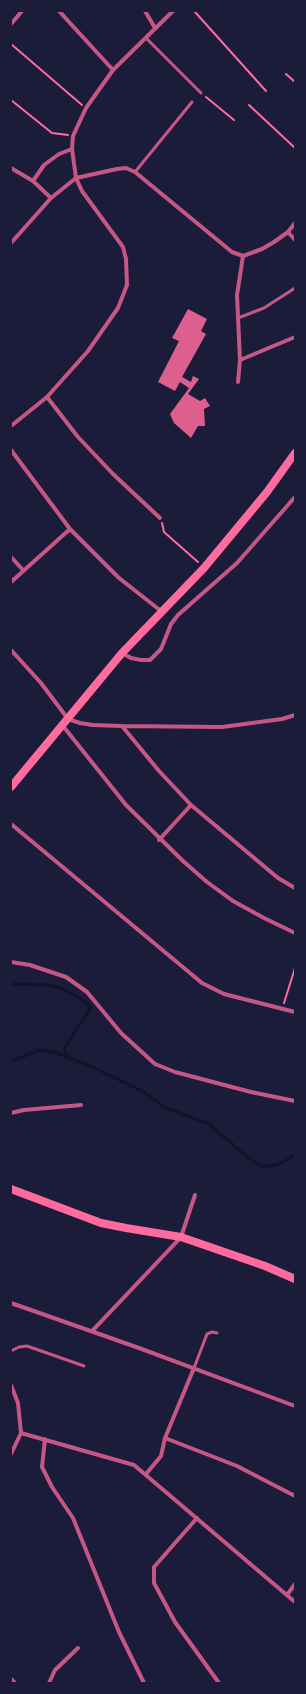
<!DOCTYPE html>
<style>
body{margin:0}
#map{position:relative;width:306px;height:1694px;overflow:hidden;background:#1b1b3a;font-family:"Public Sans",sans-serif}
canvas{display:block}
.frame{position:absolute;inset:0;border:12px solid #1b1b3a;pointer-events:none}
</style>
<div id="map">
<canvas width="306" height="1694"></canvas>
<div class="frame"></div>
</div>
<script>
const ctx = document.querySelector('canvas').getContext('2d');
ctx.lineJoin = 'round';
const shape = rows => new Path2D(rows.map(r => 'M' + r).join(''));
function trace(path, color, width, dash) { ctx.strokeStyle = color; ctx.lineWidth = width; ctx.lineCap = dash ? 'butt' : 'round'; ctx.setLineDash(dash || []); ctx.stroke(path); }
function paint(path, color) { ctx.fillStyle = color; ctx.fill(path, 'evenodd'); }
trace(shape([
 [11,984,50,985,62,989,81,999,91,1007,64,1049,68,1058],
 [11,1061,40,1050,54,1052,93,1067,142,1091,166,1108,209,1124,245,1155,261,1166,270,1166,279,1164,295,1155]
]), '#12122b', 3);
paint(shape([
 [188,309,207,319,201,331,206,334,182,377,191,382,193,376,199,379,188,394,200,401,205,398,210,406,204,409,205,426,198,426,191,438,174,423,170,414,189,388,180,382,175,391,158,382,179,341,172,338]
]), '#dd5f8e');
trace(shape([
 [195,12,266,91],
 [11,44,82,105],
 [286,74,295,82],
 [206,97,234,120],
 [11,100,52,133,68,135],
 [249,105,295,148],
 [162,523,164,532,198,562],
 [284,1003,295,968]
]), '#ff6b9d', 2);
trace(shape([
 [146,38,201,93],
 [135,172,192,102],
 [238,318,264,308,295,288],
 [11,1351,19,1347,27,1346,84,1366],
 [194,1368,207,1334,212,1332,217,1333]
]), '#c65784', 3);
trace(shape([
 [59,11,113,70],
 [145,11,155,28],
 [11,24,22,11],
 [11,168,33,181,51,198],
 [33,181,44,165,59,154,72,149],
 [288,232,295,240],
 [11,243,51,198,76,178,117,169,126,168,135,172,232,252,243,256,262,249,274,242,288,232,295,223],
 [240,360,295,337],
 [238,382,240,360,237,295,243,256],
 [47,397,78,437,113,474,160,518],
 [11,426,47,397,88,351,118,308,127,285,126,259,123,247,82,191,76,178,72,149,73,136,86,108,113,70,173,11],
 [11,450,70,529,119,578,161,611],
 [11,557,23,570],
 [11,582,70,529],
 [11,650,41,683,68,719,80,723,93,725,122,726,222,727,282,719,295,715],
 [122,653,131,658,141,660,150,660,161,649,171,624,178,615,237,563,295,497],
 [63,726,126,805,183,861,207,882,233,901,264,918,295,933],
 [122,726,159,771,191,805,278,878,295,888],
 [11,824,202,983,224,994,295,1012],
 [159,840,191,805],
 [11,962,30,965,66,977,87,992,121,1033,155,1064,175,1072,251,1092,295,1101],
 [11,1113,24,1110,81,1105],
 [11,1303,139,1348,295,1406],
 [92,1331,181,1237,195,1195],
 [11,1385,18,1403,21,1433],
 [21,1433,134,1465,295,1602],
 [165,1438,237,1466,295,1496],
 [45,1439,42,1467,52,1487,73,1518,119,1632,144,1683],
 [11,1454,21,1433],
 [146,1474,161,1456,165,1438,194,1368],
 [197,1518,154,1567,154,1583,175,1622,219,1683],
 [287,1595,295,1584],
 [11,1679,15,1683],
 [49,1683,55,1670,78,1648]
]), '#c65784', 4);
trace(shape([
 [11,787,122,653,204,568,267,492,295,453],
 [11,1189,101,1223,126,1228,181,1237,265,1266,295,1279]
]), '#ff6b9d', 8);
</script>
